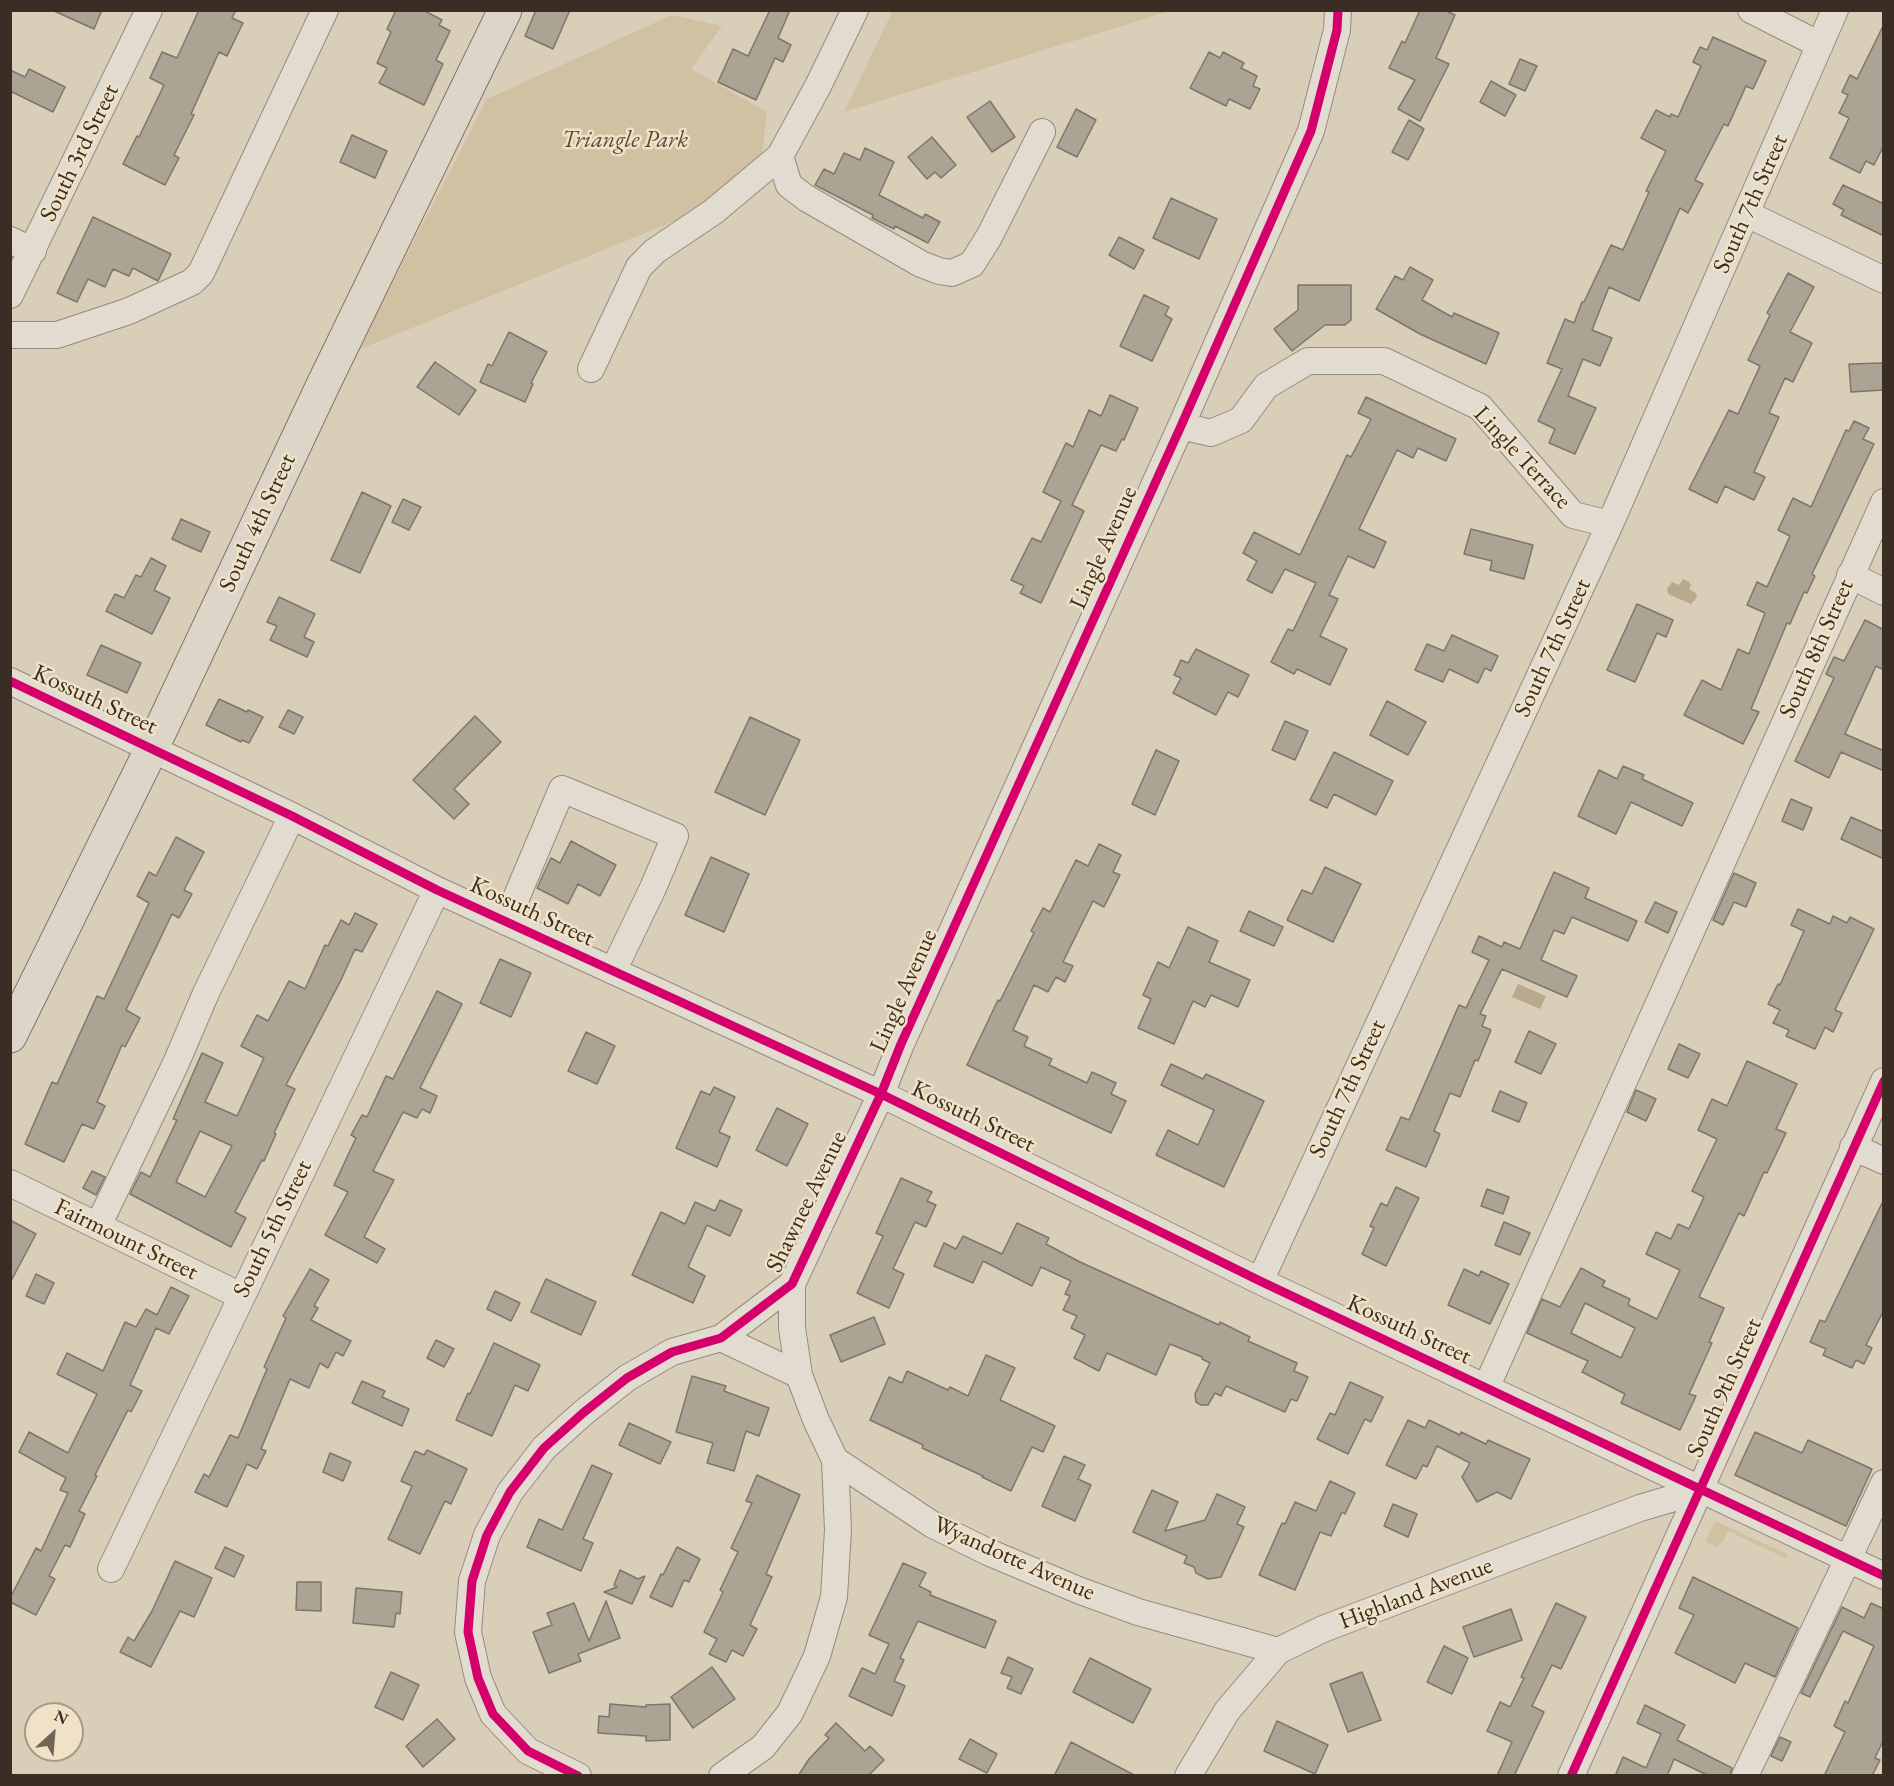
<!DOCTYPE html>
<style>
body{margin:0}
#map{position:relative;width:1894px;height:1786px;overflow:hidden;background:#d9ceb7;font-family:"EB Garamond",serif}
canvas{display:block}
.frame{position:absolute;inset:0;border:12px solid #3a2d24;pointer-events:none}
.north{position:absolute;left:24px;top:1702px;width:60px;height:60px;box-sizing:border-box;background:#f0e2c6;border:2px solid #a79a85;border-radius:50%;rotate:26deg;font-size:16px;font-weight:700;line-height:24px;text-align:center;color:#3a2d24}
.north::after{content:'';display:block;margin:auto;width:21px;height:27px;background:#726557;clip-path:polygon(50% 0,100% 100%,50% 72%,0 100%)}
</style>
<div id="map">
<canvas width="1894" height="1786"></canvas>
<div class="frame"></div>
<div class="north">N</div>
</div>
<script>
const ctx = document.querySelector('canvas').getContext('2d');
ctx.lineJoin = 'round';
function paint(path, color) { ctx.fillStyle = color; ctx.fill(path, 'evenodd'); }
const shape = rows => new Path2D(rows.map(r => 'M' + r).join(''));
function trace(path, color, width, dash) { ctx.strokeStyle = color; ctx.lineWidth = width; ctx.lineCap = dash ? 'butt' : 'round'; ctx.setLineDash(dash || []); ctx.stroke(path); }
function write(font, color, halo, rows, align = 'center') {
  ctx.font = font + ' "EB Garamond",serif'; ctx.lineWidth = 5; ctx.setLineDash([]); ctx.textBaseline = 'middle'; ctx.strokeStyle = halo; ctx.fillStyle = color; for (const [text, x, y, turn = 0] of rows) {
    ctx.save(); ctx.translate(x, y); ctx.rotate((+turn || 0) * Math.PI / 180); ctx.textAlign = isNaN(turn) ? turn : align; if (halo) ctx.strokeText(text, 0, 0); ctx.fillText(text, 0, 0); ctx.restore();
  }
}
paint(shape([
 [893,10,1170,10,1170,11,844,112],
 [672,15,722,26,691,69,767,112,758,187,358,350,487,99],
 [1715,1521,1787,1554,1785,1558,1728,1531,1723,1541,1716,1547,1705,1542]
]), '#d1c1a3');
paint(shape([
 [1683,579,1689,582,1691,585,1689,589,1696,593,1697,597,1691,604,1668,594,1667,589,1672,582,1679,585],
 [1518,984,1546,996,1540,1009,1512,997]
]), '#baaa8d');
const building = shape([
 [52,10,102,10,94,29,52,10],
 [199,10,236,10,232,18,243,23,227,56,219,52,191,114,194,115,174,155,179,158,165,185,123,164,137,136,139,137,164,85,150,78,162,52,177,58,199,10],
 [396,10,423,10,442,20,439,25,450,31,436,60,443,64,424,105,379,83,387,68,377,63,391,32,387,29,396,10],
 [536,10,570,10,553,49,525,36,536,10],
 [770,10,790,10,778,38,791,45,783,62,775,58,756,100,718,82,733,49,748,56,770,10],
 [1420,10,1444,10,1455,15,1436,58,1449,64,1420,121,1398,109,1415,80,1389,68,1402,41,1405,43,1420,10],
 [1884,24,1884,145,1874,165,1866,161,1860,173,1830,158,1849,118,1839,113,1848,95,1842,92,1850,75,1857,79,1884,24],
 [1713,37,1766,61,1753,89,1746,86,1728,126,1724,124,1695,180,1703,184,1688,213,1680,208,1639,301,1609,287,1592,330,1612,338,1600,366,1583,359,1568,396,1596,408,1575,454,1549,443,1555,429,1538,421,1562,369,1547,363,1565,319,1574,323,1582,302,1584,302,1611,245,1623,250,1649,192,1646,191,1666,151,1641,138,1656,110,1670,117,1671,114,1678,117,1701,66,1693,62,1700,47,1707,50,1713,37],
 [1209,52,1220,58,1223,52,1244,63,1241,68,1257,76,1253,86,1260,89,1250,109,1229,99,1226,106,1190,88,1209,52],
 [1520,59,1537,66,1525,91,1509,84,1520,59],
 [29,69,65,87,53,112,10,91,10,70,25,77,29,69],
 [1491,81,1516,95,1505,116,1480,102,1491,81],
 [990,101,1015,137,992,152,967,117,990,101],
 [1076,109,1096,120,1077,157,1057,147,1076,109],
 [1409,120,1424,129,1408,160,1392,152,1409,120],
 [352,135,387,151,375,178,340,162,352,135],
 [932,137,956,165,941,178,935,172,927,179,908,157,932,137],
 [865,148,894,162,879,195,923,218,925,214,940,222,928,243,895,226,894,229,872,218,873,215,815,185,824,169,834,174,844,153,860,160,865,148],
 [1843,185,1884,204,1884,236,1841,215,1844,210,1833,204,1843,185],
 [1171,198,1217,219,1199,259,1153,238,1171,198],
 [93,217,171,254,158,281,133,268,129,276,113,269,105,287,88,279,77,302,57,293,93,217],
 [1119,237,1144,250,1134,269,1109,255,1119,237],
 [1410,267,1433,280,1422,300,1452,317,1454,313,1499,333,1486,364,1420,334,1376,309,1395,276,1403,280,1410,267],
 [1788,273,1814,287,1790,332,1812,343,1793,382,1785,378,1769,413,1779,417,1754,472,1765,477,1754,500,1725,486,1717,503,1689,489,1729,410,1738,414,1760,366,1748,360,1770,315,1767,313,1788,273],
 [1298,285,1351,285,1351,320,1345,325,1325,325,1292,351,1274,329,1298,310,1298,285],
 [1144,295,1169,307,1165,315,1172,319,1152,361,1120,346,1144,295],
 [509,332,547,352,531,383,533,384,525,402,480,382,488,364,492,366,509,332],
 [435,362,476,390,459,415,417,387,435,362],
 [1884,363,1884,390,1851,392,1849,364,1884,363],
 [1110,395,1138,408,1124,440,1122,439,1116,451,1101,445,1072,505,1084,511,1041,603,1020,593,1024,586,1011,580,1032,538,1041,542,1061,501,1043,492,1066,443,1073,447,1089,410,1101,416,1110,395],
 [1366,397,1456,439,1446,461,1418,448,1413,458,1397,450,1359,529,1386,542,1374,568,1348,556,1329,595,1338,599,1320,636,1347,649,1330,685,1297,669,1294,674,1271,662,1288,629,1293,631,1316,583,1285,569,1272,593,1247,580,1257,561,1243,553,1254,532,1300,555,1347,455,1351,457,1371,419,1358,413,1366,397],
 [1854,421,1869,428,1863,439,1874,444,1812,574,1815,576,1807,593,1804,592,1790,624,1787,623,1751,709,1759,712,1743,744,1684,715,1702,680,1721,690,1738,649,1749,654,1765,613,1747,605,1757,582,1767,587,1790,536,1778,530,1793,498,1811,507,1846,430,1849,431,1854,421],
 [362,492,391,506,360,573,331,560,362,492],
 [403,499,421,507,409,530,392,522,403,499],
 [181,519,210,532,201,552,172,539,181,519],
 [1471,529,1533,545,1524,579,1490,570,1492,561,1464,554,1471,529],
 [151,558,166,566,154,590,170,598,152,634,106,611,115,594,124,598,136,575,141,577,151,558],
 [279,597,315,614,304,637,314,642,307,657,270,640,277,626,267,622,279,597],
 [1637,604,1673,620,1666,637,1657,633,1635,682,1607,670,1637,604],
 [1865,620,1884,630,1884,670,1876,666,1845,734,1884,751,1884,771,1841,752,1829,778,1795,761,1834,678,1826,674,1834,657,1844,661,1865,620],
 [1452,635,1498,656,1491,671,1485,668,1478,683,1449,669,1443,682,1415,670,1427,644,1444,651,1452,635],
 [101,645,141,663,127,693,87,675,101,645],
 [1196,649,1249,675,1238,697,1228,692,1216,715,1173,693,1181,678,1174,675,1181,660,1188,663,1196,649],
 [219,699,247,712,248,710,263,717,249,743,242,740,241,742,206,725,219,699],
 [1387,701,1426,722,1408,755,1370,735,1387,701],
 [288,710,303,717,294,734,279,727,288,710],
 [475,716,501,742,454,789,469,804,454,819,413,780,475,716],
 [750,717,800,740,765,815,715,792,750,717],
 [1285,721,1308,731,1295,760,1272,750,1285,721],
 [1156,750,1179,761,1155,815,1132,804,1156,750],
 [1334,752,1393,781,1376,815,1334,794,1327,808,1310,800,1334,752],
 [1623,766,1644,775,1642,779,1693,803,1682,826,1631,802,1616,834,1578,816,1599,770,1617,779,1623,766],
 [1791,799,1812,808,1803,830,1782,821,1791,799],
 [1851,817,1884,832,1884,859,1841,839,1851,817],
 [176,837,204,852,184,890,192,894,179,918,172,914,126,1010,140,1018,125,1047,122,1045,97,1102,105,1106,94,1129,82,1124,64,1162,25,1144,52,1082,57,1084,97,996,104,999,149,903,137,896,149,872,156,876,176,837],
 [571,841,616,865,600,896,578,884,568,904,537,888,551,858,560,863,571,841],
 [1099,844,1121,855,1113,872,1120,875,1104,907,1093,901,1063,962,1073,966,1065,982,1056,977,1048,992,1034,985,1013,1030,1028,1037,1024,1046,1052,1059,1049,1065,1087,1083,1092,1072,1116,1083,1111,1094,1126,1101,1111,1133,967,1065,998,1000,1000,1001,1034,933,1031,931,1043,908,1050,912,1076,860,1088,866,1099,844],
 [711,857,749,874,724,932,685,915,711,857],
 [1325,867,1361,884,1333,942,1287,920,1302,890,1312,894,1325,867],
 [1554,872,1589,888,1585,898,1637,921,1628,941,1572,917,1564,934,1554,930,1541,960,1577,976,1567,997,1502,969,1480,1014,1486,1016,1482,1026,1491,1030,1478,1061,1475,1060,1460,1097,1450,1093,1434,1131,1440,1134,1426,1167,1386,1150,1401,1117,1409,1120,1459,1005,1466,1008,1489,960,1472,952,1479,936,1502,947,1504,942,1520,949,1554,872],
 [1734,873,1756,883,1746,907,1734,902,1723,925,1713,920,1734,873],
 [1655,902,1677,912,1668,933,1645,922,1655,902],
 [1798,909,1830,924,1833,916,1847,923,1850,917,1874,929,1835,1010,1842,1013,1833,1032,1825,1027,1815,1049,1786,1036,1789,1030,1773,1023,1780,1010,1768,1004,1778,984,1780,985,1804,931,1791,925,1798,909],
 [1249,911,1283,927,1274,946,1240,931,1249,911],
 [355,913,377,924,362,952,355,949,341,980,286,1085,295,1089,274,1133,276,1134,264,1161,262,1160,235,1212,246,1218,231,1247,130,1194,141,1172,150,1177,177,1120,173,1119,202,1053,223,1063,205,1102,237,1116,264,1058,241,1046,257,1015,268,1021,289,981,305,989,325,945,328,946,341,920,349,925,355,913],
 [200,1131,232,1146,205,1197,176,1182,200,1131],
 [1188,927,1218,941,1209,962,1250,980,1238,1007,1211,995,1205,1007,1193,1001,1174,1044,1138,1028,1151,999,1143,995,1158,962,1169,968,1188,927],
 [500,959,531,973,511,1017,480,1003,500,959],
 [437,991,462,1004,420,1088,437,1096,430,1113,422,1109,417,1118,403,1112,373,1171,394,1180,364,1237,385,1249,377,1263,325,1235,348,1192,334,1185,356,1138,351,1135,362,1115,367,1117,386,1076,393,1079,437,991],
 [1529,1031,1556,1044,1541,1074,1515,1062,1529,1031],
 [586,1032,615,1046,597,1084,568,1071,586,1032],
 [1679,1044,1700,1054,1688,1078,1668,1069,1679,1044],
 [1747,1061,1797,1084,1776,1129,1786,1133,1767,1173,1764,1172,1744,1216,1739,1213,1699,1297,1724,1308,1709,1342,1712,1343,1689,1394,1696,1396,1680,1430,1621,1403,1625,1394,1582,1372,1588,1361,1527,1333,1542,1299,1560,1307,1581,1268,1605,1281,1602,1286,1630,1299,1628,1305,1657,1319,1680,1270,1646,1254,1656,1232,1671,1239,1678,1224,1689,1229,1704,1197,1692,1191,1717,1139,1698,1130,1712,1099,1727,1106,1747,1061],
 [1585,1303,1635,1328,1621,1358,1571,1333,1585,1303],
 [1171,1064,1203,1079,1206,1074,1264,1101,1224,1187,1156,1155,1168,1130,1198,1145,1214,1110,1161,1085,1171,1064],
 [714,1087,735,1097,719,1132,730,1137,717,1167,676,1148,701,1091,710,1095,714,1087],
 [1636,1090,1656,1099,1646,1121,1627,1112,1636,1090],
 [1500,1091,1527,1103,1519,1122,1492,1111,1500,1091],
 [777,1108,808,1124,787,1166,756,1150,777,1108],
 [92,1171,105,1177,96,1195,83,1188,92,1171],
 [901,1178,932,1192,927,1201,936,1205,926,1227,915,1222,893,1269,904,1274,889,1308,857,1293,883,1236,876,1233,901,1178],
 [1396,1187,1419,1198,1386,1266,1362,1254,1374,1228,1370,1226,1381,1203,1387,1206,1396,1187],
 [1487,1189,1509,1197,1503,1214,1481,1206,1487,1189],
 [1884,1199,1884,1310,1866,1345,1872,1348,1864,1364,1856,1360,1852,1368,1823,1355,1826,1349,1810,1342,1820,1320,1825,1322,1884,1199],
 [720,1200,742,1210,730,1236,707,1225,688,1267,705,1276,693,1303,632,1275,661,1212,685,1224,695,1202,715,1211,720,1200],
 [10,1220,36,1234,10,1283,10,1220],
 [1504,1222,1530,1233,1520,1255,1495,1245,1504,1222],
 [1017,1223,1049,1238,1046,1244,1080,1262,1219,1325,1220,1322,1250,1337,1248,1341,1297,1363,1294,1371,1308,1377,1297,1401,1291,1399,1285,1412,1226,1386,1221,1396,1215,1393,1208,1405,1201,1405,1196,1402,1195,1394,1210,1363,1202,1359,1202,1357,1170,1344,1156,1375,1107,1353,1099,1371,1074,1358,1085,1335,1071,1328,1077,1316,1063,1310,1070,1296,1065,1294,1071,1281,1041,1267,1032,1286,983,1261,973,1283,934,1266,944,1243,956,1249,963,1236,1002,1254,1017,1223],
 [310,1269,329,1280,314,1306,318,1308,311,1320,351,1341,343,1356,336,1352,328,1368,320,1363,309,1388,290,1379,261,1449,266,1451,257,1469,247,1464,227,1507,195,1492,204,1474,209,1477,230,1435,238,1438,267,1369,264,1367,286,1318,283,1316,310,1269],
 [1464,1269,1479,1276,1481,1271,1509,1284,1490,1324,1448,1305,1464,1269],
 [36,1274,54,1283,44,1304,26,1296,36,1274],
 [546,1279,596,1302,581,1335,531,1312,546,1279],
 [171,1287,189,1296,169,1334,156,1328,130,1385,142,1391,131,1412,128,1410,95,1475,97,1476,79,1511,85,1514,70,1547,65,1545,49,1576,55,1579,36,1615,10,1602,10,1598,36,1548,41,1551,68,1493,60,1490,66,1478,19,1452,29,1432,68,1453,97,1394,57,1374,67,1353,103,1371,125,1322,136,1327,146,1309,157,1315,171,1287],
 [495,1291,520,1303,511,1321,487,1309,495,1291],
 [874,1317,885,1344,841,1362,830,1335,874,1317],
 [436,1340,454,1349,444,1367,427,1358,436,1340],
 [494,1343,540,1365,528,1391,515,1385,492,1436,456,1420,468,1393,470,1394,494,1343],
 [986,1355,1015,1368,1000,1400,1055,1426,1043,1452,1032,1447,1011,1491,982,1477,983,1476,922,1448,923,1445,870,1420,889,1377,902,1383,907,1371,948,1390,950,1387,968,1396,986,1355],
 [692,1376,726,1386,724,1391,769,1408,759,1436,746,1431,734,1471,707,1463,713,1443,676,1432,692,1376],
 [362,1381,385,1391,382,1397,409,1409,402,1426,352,1403,362,1381],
 [1350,1382,1383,1397,1371,1422,1365,1419,1348,1454,1317,1439,1330,1413,1335,1415,1350,1382],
 [1408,1420,1425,1428,1429,1420,1460,1435,1461,1432,1486,1444,1488,1440,1530,1459,1511,1499,1497,1492,1477,1502,1462,1477,1470,1463,1437,1446,1427,1467,1423,1465,1416,1479,1386,1465,1408,1420],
 [629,1423,671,1442,660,1464,619,1445,629,1423],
 [1755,1432,1802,1453,1808,1440,1872,1469,1846,1526,1735,1475,1755,1432],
 [427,1450,467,1469,451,1504,445,1501,420,1554,388,1539,412,1486,401,1481,415,1451,424,1455,427,1450],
 [330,1453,351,1462,343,1481,323,1472,330,1453],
 [1064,1456,1085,1465,1078,1479,1091,1485,1075,1521,1042,1506,1064,1456],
 [592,1465,612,1474,583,1539,593,1543,581,1571,527,1547,539,1519,562,1530,592,1465],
 [757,1475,800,1495,766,1574,772,1577,750,1625,757,1629,743,1656,732,1650,726,1662,709,1654,717,1639,704,1632,723,1592,720,1590,738,1552,731,1548,752,1503,746,1501,757,1475],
 [1330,1481,1355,1493,1345,1514,1342,1512,1331,1536,1320,1532,1295,1590,1259,1575,1282,1523,1285,1524,1295,1502,1316,1511,1330,1481],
 [1152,1490,1178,1502,1165,1531,1205,1520,1217,1494,1245,1507,1237,1524,1244,1527,1221,1577,1208,1579,1196,1573,1194,1567,1184,1563,1187,1556,1133,1532,1152,1490],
 [1393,1504,1417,1514,1408,1537,1384,1526,1393,1504],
 [225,1547,244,1556,234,1577,215,1568,225,1547],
 [677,1547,700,1559,689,1582,684,1580,672,1607,650,1597,661,1574,663,1575,677,1547],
 [175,1561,212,1578,194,1617,180,1611,151,1667,120,1652,128,1637,134,1641,152,1611,175,1561],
 [903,1563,926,1573,919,1586,931,1592,930,1595,996,1621,985,1648,918,1621,900,1658,904,1660,894,1681,905,1686,892,1716,849,1696,862,1668,875,1674,889,1644,869,1635,903,1563],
 [620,1570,638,1579,645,1576,632,1604,604,1592,617,1587,614,1585,620,1570],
 [1693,1577,1798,1628,1775,1677,1745,1663,1735,1683,1675,1653,1694,1615,1679,1608,1693,1577],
 [297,1582,321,1582,321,1611,296,1610,297,1582],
 [356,1588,402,1592,400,1614,396,1613,394,1627,353,1623,356,1588],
 [606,1601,620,1638,578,1654,581,1661,549,1673,533,1632,552,1625,547,1613,574,1603,589,1641,606,1601],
 [1556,1603,1586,1617,1561,1669,1552,1665,1532,1706,1544,1712,1514,1776,1497,1776,1512,1742,1487,1731,1500,1702,1510,1707,1524,1678,1521,1677,1556,1603],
 [1871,1603,1884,1609,1884,1739,1875,1758,1880,1760,1872,1776,1824,1776,1845,1732,1834,1726,1845,1701,1848,1703,1874,1646,1843,1631,1810,1697,1801,1693,1842,1607,1864,1618,1871,1603],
 [1511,1609,1522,1640,1474,1657,1463,1627,1511,1609],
 [1444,1646,1468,1658,1452,1694,1427,1682,1444,1646],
 [1008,1657,1033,1669,1021,1694,1007,1688,1012,1677,1001,1673,1008,1657],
 [1090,1658,1151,1689,1133,1723,1073,1692,1090,1658],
 [712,1667,735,1699,693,1728,671,1697,712,1667],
 [391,1672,419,1685,403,1720,375,1707,391,1672],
 [1362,1672,1381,1720,1348,1732,1330,1684,1362,1672],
 [610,1704,646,1707,646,1705,670,1704,670,1740,646,1741,646,1736,598,1733,599,1716,609,1717,610,1704],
 [1645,1705,1685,1725,1677,1740,1732,1768,1730,1776,1709,1776,1674,1759,1667,1776,1615,1776,1623,1757,1646,1768,1661,1734,1637,1723,1645,1705],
 [437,1719,455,1739,423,1767,406,1746,437,1719],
 [1277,1721,1328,1745,1315,1774,1264,1751,1277,1721],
 [836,1723,865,1751,870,1746,884,1760,868,1776,798,1776,809,1759,829,1738,825,1735,836,1723],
 [1780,1737,1791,1742,1782,1761,1771,1756,1780,1737],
 [970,1739,997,1754,987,1773,959,1759,970,1739],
 [1071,1742,1136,1776,1054,1776,1071,1742]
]);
paint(building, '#aba394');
trace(building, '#7e766a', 1.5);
const minor = shape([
 [1751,10,1820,45],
 [780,156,789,185,806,198,921,264,939,271,952,273,972,264,989,237,1042,132],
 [1747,214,1884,280],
 [10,240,33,251],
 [10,295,149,10],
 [10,335,57,335,129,311,192,282,201,273,325,10],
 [591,369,639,267,655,251,713,212,780,156,818,86,855,10],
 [1181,426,1211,433,1241,420,1266,386,1308,361,1384,361,1480,407,1573,515,1610,524],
 [1850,575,1884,592],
 [10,681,292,816,437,890,881,1094,1260,1281,1884,1576],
 [506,922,562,789,675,836,653,888,613,971],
 [1853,1147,1884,1161],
 [10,1183,241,1296],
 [98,1226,176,1063,206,993,292,816],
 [1260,1281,1610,524,1835,10],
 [792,1284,792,1328,799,1375,816,1420,835,1460,933,1525,988,1552,1078,1590,1138,1612,1278,1651],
 [721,1338,799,1375],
 [1486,1388,1884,502],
 [111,1569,437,890],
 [578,1776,528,1751,493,1714,478,1678,468,1632,472,1581,487,1535,510,1492,544,1448,583,1413,627,1378,672,1352,721,1338,792,1284,881,1094,901,1044,1181,426,1311,131,1337,30,1338,10],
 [722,1776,763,1747,790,1713,817,1656,834,1597,838,1530,835,1460],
 [1188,1776,1227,1711,1278,1651,1323,1629,1640,1508,1701,1490],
 [1571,1776,1884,1081],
 [1745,1776,1884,1483]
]);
const major = shape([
 [10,1036,152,748,323,385,505,10]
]);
trace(minor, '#948c7e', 28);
trace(major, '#7e766a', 35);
trace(minor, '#e1dbd0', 26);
trace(major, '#dcd5c8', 33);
trace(shape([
 [10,681,292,816,437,890,881,1094,1260,1281,1884,1576],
 [578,1776,528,1751,493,1714,478,1678,468,1632,472,1581,487,1535,510,1492,544,1448,583,1413,627,1378,672,1352,721,1338,792,1284,881,1094,901,1044,1181,426,1311,131,1337,30,1338,10],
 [1571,1776,1884,1081]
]), '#d6006c', 9);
write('italic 24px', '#57493a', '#f0e2c6', [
 ["Triangle Park",625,140]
]);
write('24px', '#3a2d24', '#f0e2c6', [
 ["South 3rd Street",80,153,-64],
 ["South 7th Street",1751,204,-66],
 ["Lingle Terrace",1522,458,47],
 ["South 4th Street",258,523,-65],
 ["Lingle Avenue",1104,548,-66],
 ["South 7th Street",1553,648,-65],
 ["South 8th Street",1817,649,-66],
 ["Kossuth Street",95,700,25],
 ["Kossuth Street",532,912,25],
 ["Lingle Avenue",904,991,-66],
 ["South 7th Street",1348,1089,-65],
 ["Kossuth Street",973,1117,26],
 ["Shawnee Avenue",807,1202,-64],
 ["South 5th Street",273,1229,-64],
 ["Fairmount Street",126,1240,26],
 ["Kossuth Street",1409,1330,25],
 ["South 9th Street",1725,1388,-66],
 ["Wyandotte Avenue",1014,1559,24],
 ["Highland Avenue",1416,1594,-21]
]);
</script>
